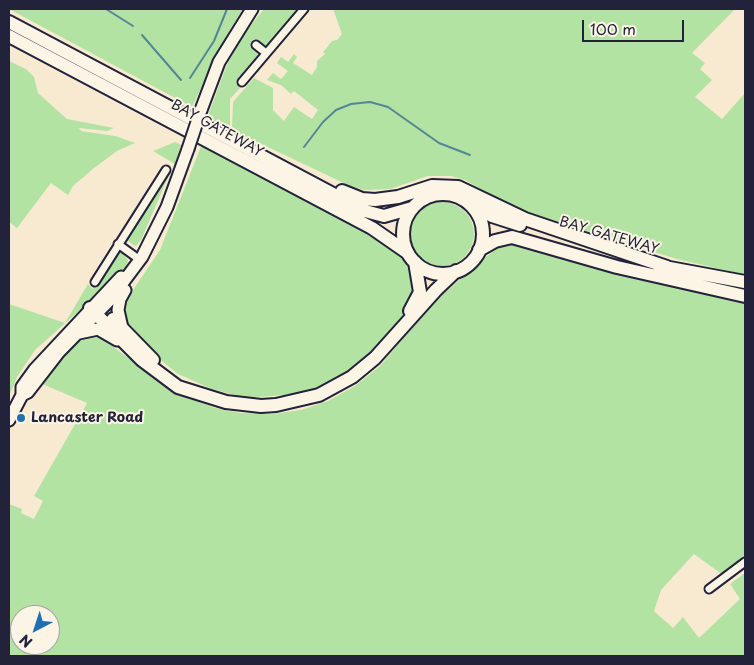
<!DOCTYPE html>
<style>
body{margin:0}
#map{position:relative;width:754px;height:665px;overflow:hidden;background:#f7ead0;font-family:"Playpen Sans",sans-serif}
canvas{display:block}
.frame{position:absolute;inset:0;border:10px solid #22223b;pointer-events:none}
.north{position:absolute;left:10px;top:605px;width:50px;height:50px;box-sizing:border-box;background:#fcf5e5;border:1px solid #a5a1a1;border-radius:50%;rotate:220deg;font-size:14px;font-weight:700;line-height:20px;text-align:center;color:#22223b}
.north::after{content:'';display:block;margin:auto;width:18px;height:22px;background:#1f6fb2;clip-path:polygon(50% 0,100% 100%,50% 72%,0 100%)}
.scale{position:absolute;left:582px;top:20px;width:102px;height:22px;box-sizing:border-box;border:2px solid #22223b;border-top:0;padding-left:6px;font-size:15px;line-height:18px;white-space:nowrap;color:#22223b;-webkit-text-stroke:4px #fcf5e5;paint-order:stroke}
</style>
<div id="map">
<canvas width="754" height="665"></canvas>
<div class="frame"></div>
<div class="north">N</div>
<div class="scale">100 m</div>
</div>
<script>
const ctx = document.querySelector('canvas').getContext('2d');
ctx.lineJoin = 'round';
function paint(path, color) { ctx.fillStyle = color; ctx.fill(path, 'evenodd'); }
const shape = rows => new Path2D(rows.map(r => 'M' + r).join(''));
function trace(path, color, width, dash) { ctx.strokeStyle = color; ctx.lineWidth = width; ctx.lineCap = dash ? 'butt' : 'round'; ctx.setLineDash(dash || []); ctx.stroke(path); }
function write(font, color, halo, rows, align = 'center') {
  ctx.font = font + ' "Playpen Sans",sans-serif'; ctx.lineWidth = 4; ctx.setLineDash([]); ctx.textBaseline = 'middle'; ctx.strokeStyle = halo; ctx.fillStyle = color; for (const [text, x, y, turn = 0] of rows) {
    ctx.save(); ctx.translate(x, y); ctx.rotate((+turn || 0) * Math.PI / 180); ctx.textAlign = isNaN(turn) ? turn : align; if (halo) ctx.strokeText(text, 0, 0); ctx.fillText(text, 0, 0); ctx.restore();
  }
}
paint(shape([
 [9,9,243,9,228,33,192,107],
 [264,9,300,9,269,45,265,46,254,39,250,43,260,51,260,56,238,82,242,86,230,99,230,129,207,118,228,62,247,30],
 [333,9,735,9,692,53,705,63,700,69,712,80,695,97,722,119,745,93,745,275,677,259,533,216,505,203,465,180,451,176,428,176,390,189,364,190,350,186,232,130,233,102,254,78,273,88,273,110,284,121,294,107,312,119,318,110,294,91,291,94,281,85,267,80,273,73,281,79,288,71,277,63,281,57,288,62,294,54,297,57,293,63,312,75,317,67,317,61,325,54,323,52,332,41,337,40,342,34],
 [9,61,26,69,34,77,38,93,67,119,114,128,107,131,79,128,81,131,115,136,135,143,117,151,94,168,73,186,68,195,51,183,17,228,9,222],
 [175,142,181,145,175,164,153,151],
 [202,144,384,240,395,249,410,270,415,289,409,308,377,348,352,370,319,388,297,394,246,398,212,389,178,374,147,349,124,322,122,309,125,302,160,250],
 [166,175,169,175,141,240,136,246,133,245,126,239],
 '410 234a32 32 0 1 1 64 0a32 32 0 1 1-64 0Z',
 [511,244,522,244,745,301,745,558,723,575,694,554,661,590,654,611,673,628,683,617,699,638,740,599,730,584,745,573,745,656,9,656,9,504,22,509,21,513,34,519,43,501,34,496,87,403,40,383,75,345,87,336,102,338,161,383,176,392,215,408,241,413,272,414,301,410,328,401,355,386,380,366,433,303,487,256,501,246],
 [20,615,50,615,50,645,20,645],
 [117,253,122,253,128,260,127,266,100,292,35,350,17,377,9,397,9,304,65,323,88,284,93,289,98,285]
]), '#b3e3a2');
trace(shape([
 [106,9,133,26],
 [142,35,181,80],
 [190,78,214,41,227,9],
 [304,147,323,122,336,110,351,104,370,102,388,107,439,143,470,155]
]), '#568696', 2);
const street = shape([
 [256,45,266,53],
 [242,82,304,9],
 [118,244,140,260],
 [95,282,166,170],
 [709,589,745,562]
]);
const primary = shape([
 [201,110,219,62,252,9],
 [122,328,118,310,120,299,125,290],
 [79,333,98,329,117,340],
 [22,395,28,392,59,352,109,301,142,257,167,207,188,149],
 [9,420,22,395,22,387,35,369,121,277]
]);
const highway = shape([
 [9,22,365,211,384,216,412,208],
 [9,36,372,228,408,253],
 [342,191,362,199,375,200,398,197,432,186,458,187,525,219,667,267],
 '403 234a40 40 0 1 1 80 0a40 40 0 1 1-80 0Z',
 [470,204,492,216,520,225],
 [479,250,495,241,512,237,617,267,745,296],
 [659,266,745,282],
 [90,308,142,360,178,387,226,402,261,406,276,405,319,395,352,377,375,358,436,290,456,271],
 [410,311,420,292,415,262],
 [113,319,153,360]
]);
trace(street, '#22223b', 11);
trace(primary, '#22223b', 15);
trace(highway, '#22223b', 16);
trace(street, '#fcf5e5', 7);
trace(primary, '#fcf5e5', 11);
trace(highway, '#fcf5e5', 12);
const primaryBridge = shape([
 [188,149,201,110]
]);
trace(primaryBridge, '#22223b', 15, []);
trace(primaryBridge, '#fcf5e5', 11);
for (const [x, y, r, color] of [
 [21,418,5,"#1f6fb2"]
]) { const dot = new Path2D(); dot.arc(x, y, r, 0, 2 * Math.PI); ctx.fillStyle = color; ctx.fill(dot); trace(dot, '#fcf5e5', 2); }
write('14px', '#22223b', '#fcf5e5', [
 ["BAY GATEWAY",217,129,29],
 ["BAY GATEWAY",609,236,16]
]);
write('bold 14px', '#22223b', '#fcf5e5', [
 ["Lancaster Road",31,418]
], 'left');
</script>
